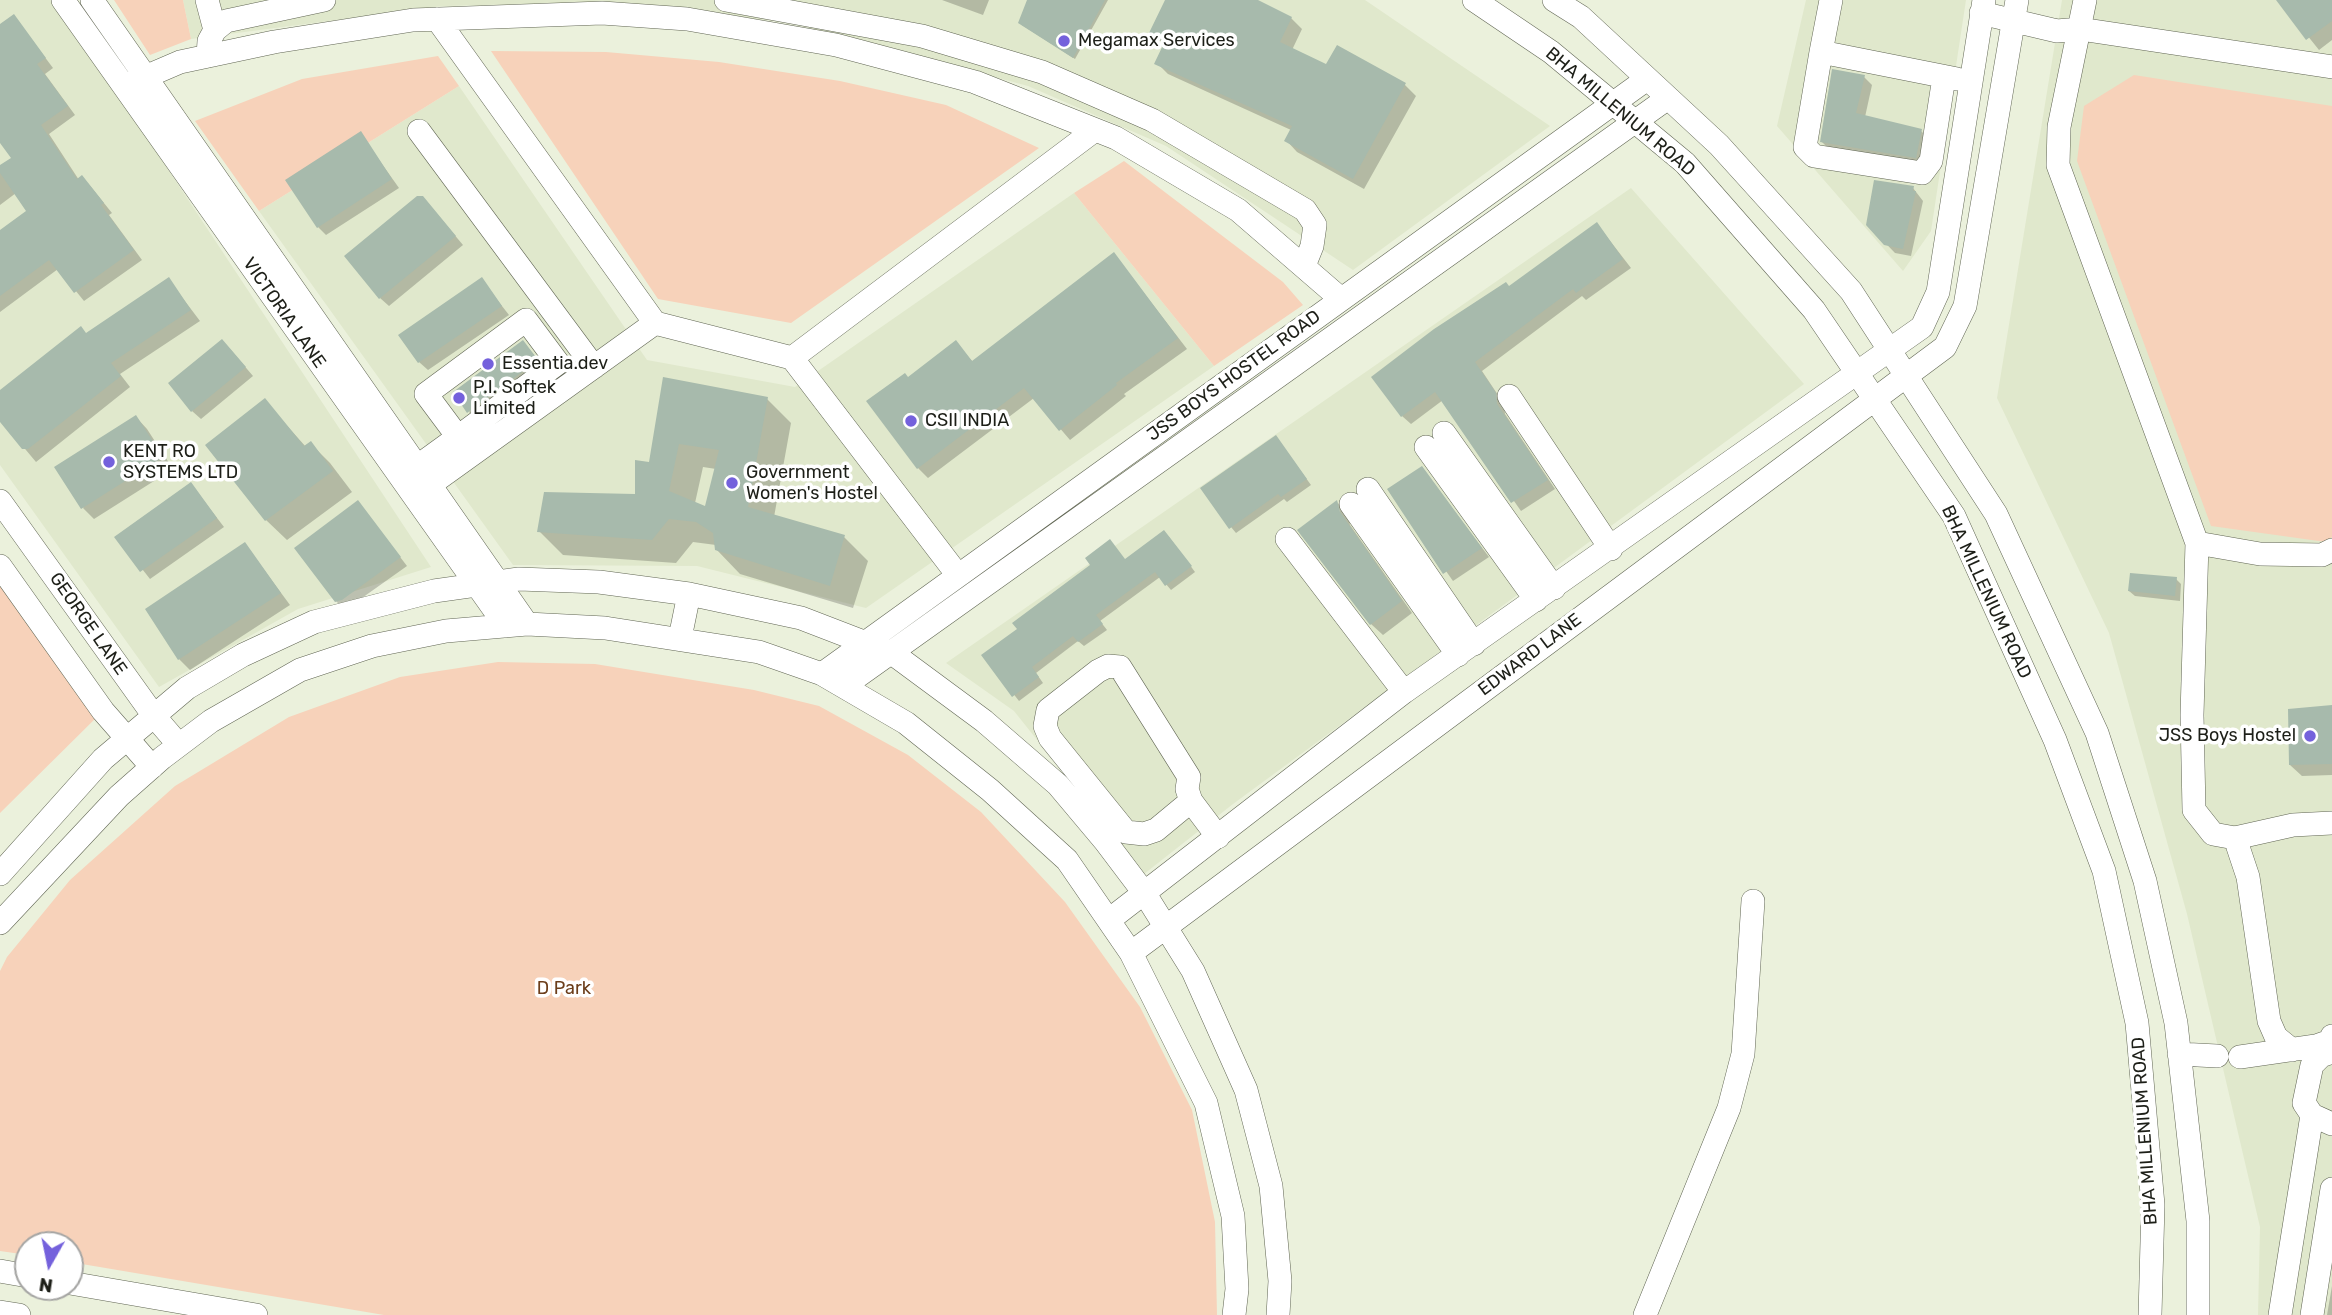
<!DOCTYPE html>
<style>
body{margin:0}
#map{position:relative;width:2332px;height:1315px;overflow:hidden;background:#ebf1dc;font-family:Rubik,sans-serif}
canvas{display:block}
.north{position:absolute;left:14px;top:1231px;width:70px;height:70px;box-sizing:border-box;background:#fff;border:2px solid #a5a5a3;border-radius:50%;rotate:189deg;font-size:19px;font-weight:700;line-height:28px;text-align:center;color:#1d1f18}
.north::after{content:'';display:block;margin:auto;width:24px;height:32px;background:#7461dc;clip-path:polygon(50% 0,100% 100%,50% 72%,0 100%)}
</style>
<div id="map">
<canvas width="2332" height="1315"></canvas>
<div class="north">N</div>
</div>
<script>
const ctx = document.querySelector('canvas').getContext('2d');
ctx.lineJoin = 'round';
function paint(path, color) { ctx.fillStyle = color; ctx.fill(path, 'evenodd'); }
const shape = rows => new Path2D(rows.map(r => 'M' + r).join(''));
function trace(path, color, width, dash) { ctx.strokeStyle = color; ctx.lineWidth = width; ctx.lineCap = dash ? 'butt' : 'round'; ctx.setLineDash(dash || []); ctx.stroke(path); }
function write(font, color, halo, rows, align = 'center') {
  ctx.font = font + ' Rubik,sans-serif'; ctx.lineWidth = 7; ctx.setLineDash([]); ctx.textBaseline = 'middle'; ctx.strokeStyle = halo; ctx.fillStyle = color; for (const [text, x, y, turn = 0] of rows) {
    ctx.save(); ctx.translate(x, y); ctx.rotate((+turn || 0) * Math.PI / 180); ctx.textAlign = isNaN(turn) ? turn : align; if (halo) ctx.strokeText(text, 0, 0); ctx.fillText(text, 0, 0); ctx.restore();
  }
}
paint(shape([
 [0,0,56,0,431,567,298,609,159,687,0,465],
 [183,0,1365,0,1550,126,1353,270,1166,146,1028,86,791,23,606,2,443,6,191,39],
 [1806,0,1966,0,1931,231,1903,271,1777,126],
 [2062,0,2332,0,2332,1315,2258,1315,2260,1227,2187,914,2109,633,1997,398],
 [459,86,647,360,795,387,1074,193,1214,366,866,608,697,566,513,565,259,211],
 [1631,188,1804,384,1233,804,1144,874,1014,711,946,663]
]), '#e0e8cc');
paint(shape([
 [114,0,183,0,191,39,150,55],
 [491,51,606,52,719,62,840,81,946,105,1039,148,791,323,658,299],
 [438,56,459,86,259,211,195,121,302,79],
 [2134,75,2332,106,2332,537,2326,542,2211,526,2077,161,2084,106],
 [1124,161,1283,282,1303,305,1214,366,1074,193],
 [0,566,103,711,0,813],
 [498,662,595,664,754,690,819,706,908,755,981,812,1065,902,1140,1007,1192,1110,1215,1222,1217,1315,384,1315,70,1262,70,1245,28,1245,28,1255,0,1251,0,971,7,957,70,880,175,786,289,717,400,677]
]), '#f7d2ba');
paint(shape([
 [942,0,989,0,983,15],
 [1029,0,1108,0,1075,59,1022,25],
 [1167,0,1254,0,1291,18,1302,29,1292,50,1327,67,1405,85,1416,96,1364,189,1297,152,1286,140,1291,130,1168,74,1157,63,1165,45,1151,33],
 [2279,0,2332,0,2332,40,2319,50],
 [14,16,53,68,45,74,75,115,49,134,79,180,82,178,91,187,112,213,109,215,142,260,84,301,58,269,0,312,0,232,28,212,16,193,0,205,0,167,13,158,0,140,0,25],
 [1864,77,1872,85,1865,117,1921,131,1929,139,1925,164,1830,150,1822,142],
 [360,133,399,188,326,235,318,227],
 [1913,188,1923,201,1911,256,1895,253,1868,225],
 [431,207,463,245,389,306,380,298],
 [1597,224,1631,268,1586,300,1582,296,1482,371,1504,404,1505,414,1555,489,1521,511,1443,400,1411,424,1402,416,1510,288],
 [1114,254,1187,349,1124,394,1126,396,1070,440,1034,398,928,478,918,468,909,379,956,343,973,362],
 [481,279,509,315,428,370,419,362],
 [169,280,200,321,120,374,130,387,36,462,0,419,0,392],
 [523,342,554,378,485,428,469,412],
 [230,349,253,376,201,419,192,411],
 [665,379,767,399,791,423,774,517,844,537,868,561,853,608,740,574,716,549,716,545,693,542,676,563,563,555,539,531,637,496,650,464],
 [703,467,716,469,706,508,695,503],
 [264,400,306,447,310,443,330,463,352,492,287,540,266,520],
 [136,417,147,429,173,469,94,519,83,508],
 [1276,437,1311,485,1287,502,1284,499,1236,533,1231,527],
 [1422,468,1489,557,1453,581,1389,490],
 [191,484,224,527,150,579,117,537],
 [358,502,407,566,345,610,336,601],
 [1337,502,1348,513,1350,525,1412,613,1383,635,1371,624],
 [1169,537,1195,572,1171,590,1160,577,1100,621,1107,630,1084,646,1078,641,1036,673,1043,683,1019,701,984,656,1125,561],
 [245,544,290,605,190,670,179,659],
 [2176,579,2181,584,2180,601,2135,596,2129,591],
 [2332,708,2332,775,2302,776,2290,765],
 [2332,1286,2332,1315,2327,1315]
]), '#0003');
paint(shape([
 [1027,0,1105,0,1073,58,1018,23],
 [1165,0,1258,0,1292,17,1280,42,1326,64,1337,45,1406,83,1353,179,1284,141,1292,126,1154,64,1165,41,1149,33],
 [2276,0,2332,0,2332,21,2306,40],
 [14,14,46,58,37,64,68,106,41,125,77,179,82,175,104,203,101,205,134,250,74,293,49,260,0,296,0,230,26,211,0,173,0,165,11,158,0,143,0,24],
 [1832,69,1865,75,1856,113,1922,129,1916,158,1820,142],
 [361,131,392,179,317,228,285,180],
 [1874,180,1914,186,1913,191,1916,191,1903,249,1884,245,1866,225],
 [417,196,423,196,456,236,379,299,344,256],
 [1597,222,1623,259,1576,293,1573,289,1475,362,1496,393,1497,404,1548,480,1511,503,1435,392,1401,417,1371,377,1434,329,1506,282,1509,286],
 [1114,252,1178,338,1116,383,1117,385,1059,431,1024,388,917,469,866,401,905,373,908,377,956,340,972,361],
 [169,277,191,310,111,363,121,376,28,449,22,449,0,422,0,390,81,326,86,333],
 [482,277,502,306,418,363,398,335],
 [222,339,246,367,191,412,168,383],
 [523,340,538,360,467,413,453,392],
 [663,377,768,397,748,507,845,535,830,586,715,550,713,533,696,522,669,519,652,540,537,532,544,492,635,494,635,460,649,462],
 [679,444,719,450,705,506,669,491],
 [265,398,304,446,311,441,333,471,265,521,205,445],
 [136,415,163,457,81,509,54,467],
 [1276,435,1307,479,1281,497,1278,494,1229,529,1200,488],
 [1422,466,1482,548,1443,574,1387,489],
 [191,482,217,518,140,572,114,537],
 [358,500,401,557,342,600,335,602,294,548],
 [1337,500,1340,512,1402,601,1370,625,1297,530],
 [1164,530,1192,566,1165,586,1155,572,1096,615,1103,624,1078,642,1073,636,1032,667,1039,677,1012,697,981,655,1017,629,1012,623,1090,565,1085,558,1110,539,1125,559],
 [245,542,281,593,178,660,145,609],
 [2130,573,2177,577,2175,596,2128,591],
 [2332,705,2332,764,2289,765,2288,709]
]), '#a7baac');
const minor = shape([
 [63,0,506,626],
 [92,0,527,624],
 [207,0,215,30],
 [726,0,922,36,1042,72,1152,120,1305,210,1315,225,1312,246,1304,266],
 [1474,0,1551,52,1685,163,1814,310,1954,516,2055,740,2104,871,2137,1023,2153,1205,2150,1315],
 [1554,0,1581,17,1719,145,1851,291,1996,514,2097,733,2145,881,2176,1023,2198,1221,2198,1315],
 [1831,0,1821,52,1957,79],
 [2085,0,2059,127,2058,165,2197,543,2192,715,2194,810,2213,834,2235,838,2248,877,2269,1021,2276,1037,2292,1050],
 [1981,13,2057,31,2080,29,2332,67],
 [437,19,655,323,792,358,1095,130],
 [1821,52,1805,147,1814,156,1922,173,1931,161,1944,77],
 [208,56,209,41,215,30,226,21,324,0],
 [124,86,180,62,274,42,413,20,602,13,687,19,836,45,975,82,1116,138,1238,210,1341,299],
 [419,131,594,367],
 [792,358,957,574],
 [1509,396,1611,549],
 [1444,433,1554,588],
 [1426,447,1536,600],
 [418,466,458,437,558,363,526,320,426,394,458,437],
 [431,484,655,323],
 [1368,489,1474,644],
 [0,501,154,716,179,745],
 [1351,504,1458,655],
 [1287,539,1404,692],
 [2197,543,2260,554,2322,555,2332,550],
 [0,566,103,711,152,767],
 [680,638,689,594],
 [822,674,1647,79],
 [844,686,1668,98],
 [1191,801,1156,830,1144,834,1126,832,1050,738,1045,726,1048,710,1098,671,1108,666,1120,667,1189,777,1187,789,1191,801,1218,837],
 [2235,838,2293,825,2332,823],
 [0,874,103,759,187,688,243,655,314,622,434,591,519,579,599,582,689,594,801,618,892,653,984,721,1058,785,1105,841,1145,894,1193,971,1246,1090,1271,1186,1280,1281,1278,1315],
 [1109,920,1404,692,1922,327,1938,292,1984,0],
 [0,923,119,796,162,758,211,721,300,670,372,646,446,631,527,624,605,628,759,652,822,674,906,723,990,790,1067,860,1131,953,1206,1103,1233,1216,1237,1289,1234,1315],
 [1131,953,1945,347,1965,306,2017,0],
 [2332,1052,2321,1056,2312,1065,2304,1103,2312,1115,2332,1124],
 [2179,1054,2217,1056],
 [2240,1057,2316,1046,2330,1041,2332,1036],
 [0,1271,28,1276],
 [70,1283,256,1315],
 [0,1312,19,1315],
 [1645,1315,1729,1108,1743,1054,1753,901],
 [2280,1315,2312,1115],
 [2312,1315,2332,1189]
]);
trace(minor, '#616654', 24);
trace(minor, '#fff', 23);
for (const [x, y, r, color] of [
 [1064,41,7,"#7461dc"],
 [488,364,7,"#7461dc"],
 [459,398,7,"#7461dc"],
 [911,421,7,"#7461dc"],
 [109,462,7,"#7461dc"],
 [732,483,7,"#7461dc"],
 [2310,736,7,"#7461dc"]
]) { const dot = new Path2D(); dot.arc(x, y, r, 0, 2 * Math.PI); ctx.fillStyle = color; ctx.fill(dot); trace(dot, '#fff', 2.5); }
write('18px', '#1d1f18', '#fff', [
 ["Megamax Services",1078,41],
 ["Essentia.dev",502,364],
 ["P.I. Softek",473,388],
 ["Limited",473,409],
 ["CSII INDIA",925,421],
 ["KENT RO",123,452],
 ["SYSTEMS LTD",123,473],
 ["Government",746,473],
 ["Women's Hostel",746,494],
 ["JSS Boys Hostel",2296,736,"right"]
], 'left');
write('18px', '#1d1f18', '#fff', [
 ["BHA MILLENIUM ROAD",1620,112,40],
 ["VICTORIA LANE",284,313,55],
 ["JSS BOYS HOSTEL ROAD",1234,376,-36],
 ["BHA MILLENIUM ROAD",1986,592,65],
 ["GEORGE LANE",88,624,55],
 ["EDWARD LANE",1530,655,-37],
 ["BHA MILLENIUM ROAD",2145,1131,-94]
]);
write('18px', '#6c3e1b', '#fff', [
 ["D Park",564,989]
]);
</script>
